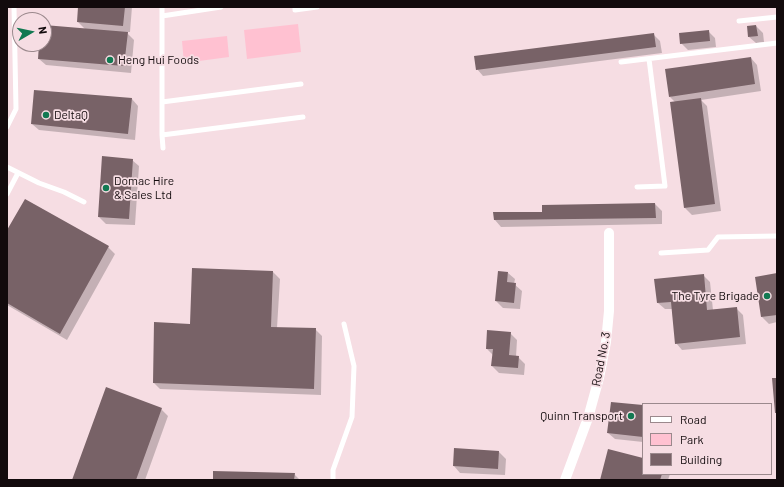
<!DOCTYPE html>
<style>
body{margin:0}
#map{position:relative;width:784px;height:487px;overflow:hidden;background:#f6dde3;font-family:Barlow,sans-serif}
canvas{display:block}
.frame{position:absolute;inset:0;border:8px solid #120a0c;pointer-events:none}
.legend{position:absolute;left:642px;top:403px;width:130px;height:72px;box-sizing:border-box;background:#f6dde3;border:1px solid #9b898d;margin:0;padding:5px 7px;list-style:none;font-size:12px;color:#120a0c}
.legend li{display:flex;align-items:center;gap:8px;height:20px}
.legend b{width:20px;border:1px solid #9b898d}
.north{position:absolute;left:12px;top:12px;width:40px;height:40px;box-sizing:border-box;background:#f6dde3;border:1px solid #9b898d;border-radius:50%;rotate:81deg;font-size:11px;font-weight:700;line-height:16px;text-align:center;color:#120a0c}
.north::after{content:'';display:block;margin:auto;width:14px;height:18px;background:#127952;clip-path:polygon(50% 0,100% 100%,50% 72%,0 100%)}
</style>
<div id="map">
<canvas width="784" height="487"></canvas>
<div class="frame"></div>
<ul class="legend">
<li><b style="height:5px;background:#fff"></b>Road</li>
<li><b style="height:11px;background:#ffc1d1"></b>Park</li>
<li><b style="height:11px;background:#786267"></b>Building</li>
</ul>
<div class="north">N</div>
</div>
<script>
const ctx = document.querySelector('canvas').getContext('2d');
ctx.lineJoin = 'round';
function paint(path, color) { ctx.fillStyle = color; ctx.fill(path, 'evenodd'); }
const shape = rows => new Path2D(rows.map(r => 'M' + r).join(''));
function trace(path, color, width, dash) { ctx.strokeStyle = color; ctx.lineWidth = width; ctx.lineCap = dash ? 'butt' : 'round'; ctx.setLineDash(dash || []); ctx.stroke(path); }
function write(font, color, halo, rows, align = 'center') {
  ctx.font = font + ' Barlow,sans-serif'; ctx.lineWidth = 3.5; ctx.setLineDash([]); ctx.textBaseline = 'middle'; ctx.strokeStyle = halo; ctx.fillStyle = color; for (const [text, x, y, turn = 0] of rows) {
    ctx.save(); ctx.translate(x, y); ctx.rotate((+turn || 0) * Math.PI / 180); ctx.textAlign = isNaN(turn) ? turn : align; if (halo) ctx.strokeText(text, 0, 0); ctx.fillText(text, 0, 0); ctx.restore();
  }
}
paint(shape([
 [298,24,301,52,247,59,244,30],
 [227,36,229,57,184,63,182,41]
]), '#ffc1d1');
paint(shape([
 [79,7,132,7,130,32,126,32,134,40,131,73,46,65,39,59,40,44,44,44,44,26,86,30,78,22],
 [756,26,763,33,764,42,756,43,749,37],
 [709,32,715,38,716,47,688,50,681,43],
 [653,34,660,41,662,53,483,76,477,69],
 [751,58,757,65,761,91,701,100,707,106,721,211,692,215,685,208,676,103,670,97],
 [132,99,138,106,135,140,39,130,32,124],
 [132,160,139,166,135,225,106,224,99,217],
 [655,204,662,211,662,224,501,227,495,220,543,212],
 [7,232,108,247,115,254,67,340,7,305],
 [273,272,280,279,277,328,315,329,322,336,321,395,160,389,154,383,191,325],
 [508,273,515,279,514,284,522,291,520,309,503,308,496,301],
 [777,274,777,322,769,324,762,317],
 [703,275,710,282,713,310,736,308,743,315,746,344,682,350,676,343,672,309,665,309,658,303],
 [510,333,517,340,516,357,518,357,525,364,524,375,499,373,492,366,493,355,487,349],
 [643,406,643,442,615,439,608,433],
 [161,409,168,416,145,480,73,480],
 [499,452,506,459,505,475,460,473,454,466],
 [643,459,643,474,670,474,668,480,601,480],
 [294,474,300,480,214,480]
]), '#0003');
paint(shape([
 [78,7,125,7,123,26,77,22],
 [44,25,128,32,124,66,38,59,39,44,44,44],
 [756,25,758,36,748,37,747,26],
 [709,30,710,41,680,44,679,33],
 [654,33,656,47,476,70,474,56],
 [751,57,755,84,669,97,665,69],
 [34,90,132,98,128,134,31,124],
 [701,98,715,204,684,208,670,102],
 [102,156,133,159,129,219,98,217],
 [25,199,109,246,60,334,7,303,7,230],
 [655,203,656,218,494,220,493,212,542,212,542,205],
 [192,268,273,271,271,327,316,328,314,389,153,383,154,322,190,324],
 [498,271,508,272,507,282,516,283,514,303,495,301],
 [777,273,777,315,761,317,755,277],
 [704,274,707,310,737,307,740,337,675,344,671,302,657,303,654,279],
 [487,330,511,332,509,355,519,356,518,368,491,366,493,349,486,349],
 [772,378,777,378,777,413,775,413],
 [106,387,162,408,136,480,72,480],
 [611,402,643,405,643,437,607,433],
 [454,448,499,451,498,469,453,466],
 [608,449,643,458,643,474,662,474,660,480,600,480],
 [213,471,295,473,294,480,213,480]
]), '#786267');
trace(shape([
 [162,7,162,135,163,148],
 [295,7,295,10,317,7],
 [162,16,221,7],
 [739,21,777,17],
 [621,62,777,43],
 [162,102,301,84],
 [7,127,16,109,14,7],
 [162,135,303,117],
 [7,167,39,183,64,192,84,202],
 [637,187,665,186,649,59],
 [7,194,18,173],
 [661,253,708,250,718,237,777,236],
 [333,480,333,470,352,417,354,366,344,324]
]), '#fff', 5);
trace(shape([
 [565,480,588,418,599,378,606,342,609,311,609,233]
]), '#fff', 10);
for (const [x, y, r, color] of [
 [110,60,4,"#127952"],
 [46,115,4,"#127952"],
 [106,188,4,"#127952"],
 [767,296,4,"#127952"],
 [631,416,4,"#127952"]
]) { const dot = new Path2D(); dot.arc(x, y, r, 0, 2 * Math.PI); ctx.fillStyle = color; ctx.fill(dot); trace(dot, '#f6dde3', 1.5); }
write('12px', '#120a0c', '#f6dde3', [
 ["Heng Hui Foods",118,60],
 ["DeltaQ",54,115],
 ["Domac Hire",114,181],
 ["& Sales Ltd",114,195],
 ["The Tyre Brigade",759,296,"right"],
 ["Quinn Transport",623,416,"right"]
], 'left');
write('12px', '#120a0c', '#f6dde3', [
 ["Road No. 3",601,359,-79]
]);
</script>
